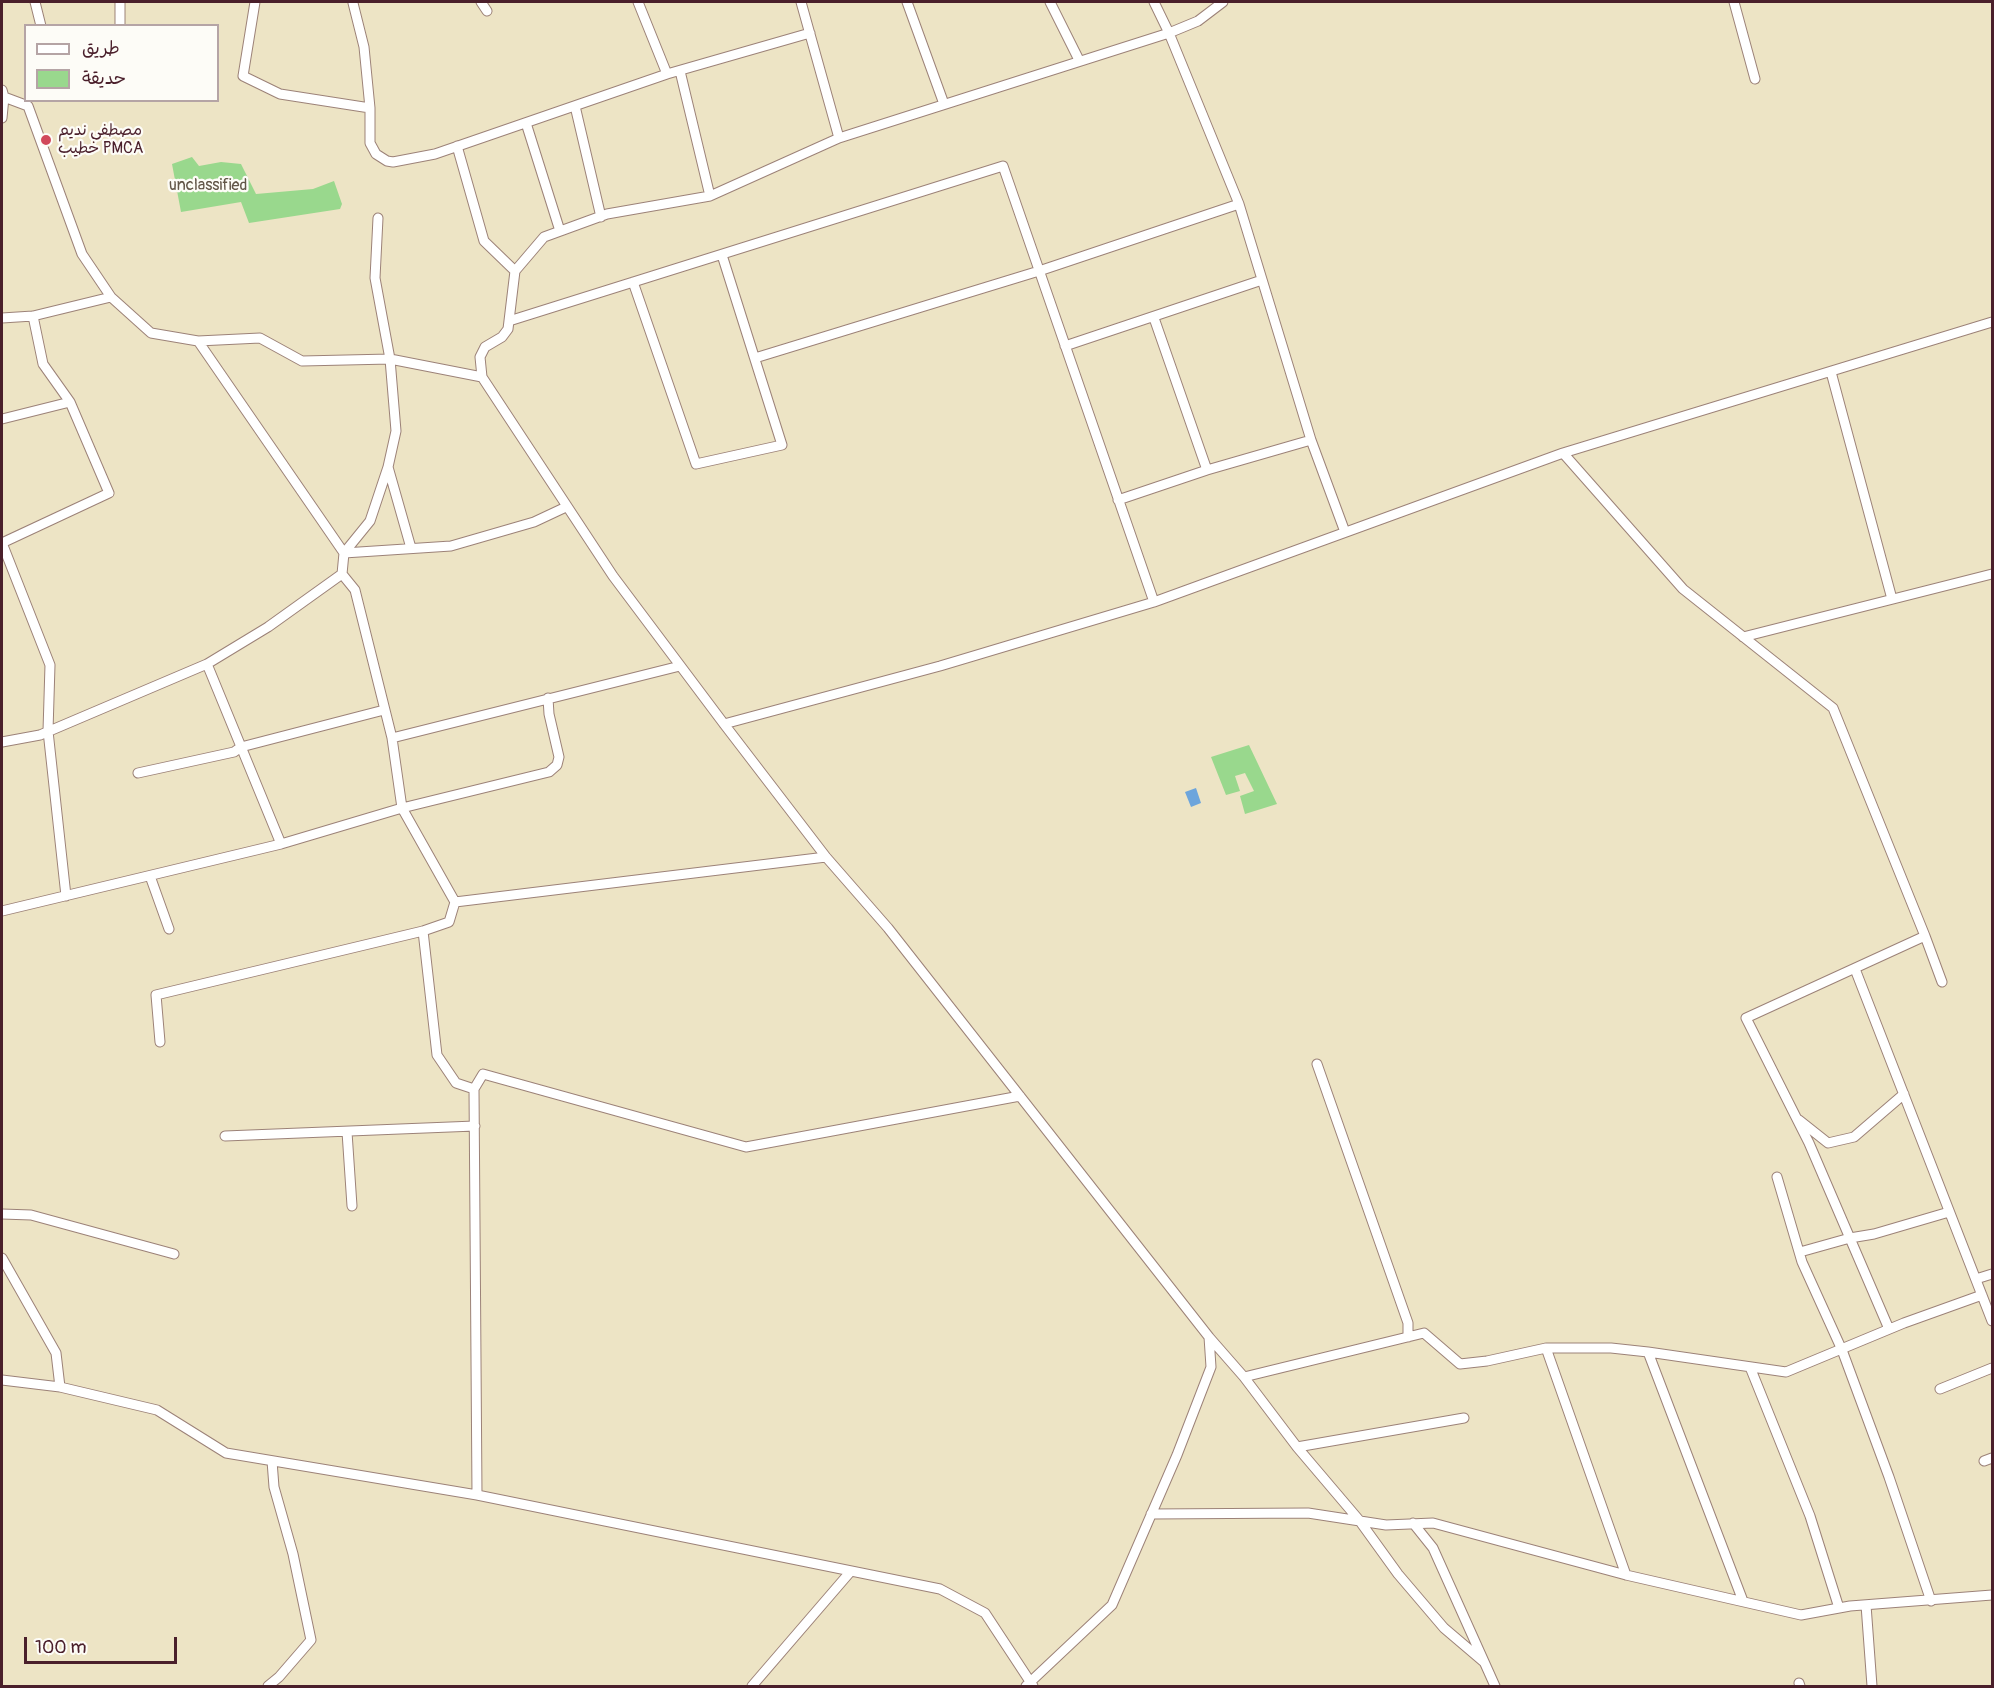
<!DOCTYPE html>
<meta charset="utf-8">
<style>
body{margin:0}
#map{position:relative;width:1994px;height:1688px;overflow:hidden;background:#ede4c5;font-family:Pangolin,"Playpen Sans Arabic",sans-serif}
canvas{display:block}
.frame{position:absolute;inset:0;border:3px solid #4a1f2b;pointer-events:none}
.legend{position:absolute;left:24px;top:24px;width:195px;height:78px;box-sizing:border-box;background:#fdfcf7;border:2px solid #b5a4a5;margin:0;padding:8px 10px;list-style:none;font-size:18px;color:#4a1f2b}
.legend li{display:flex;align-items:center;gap:12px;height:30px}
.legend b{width:30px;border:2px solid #b5a4a5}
.scale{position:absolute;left:24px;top:1637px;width:153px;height:27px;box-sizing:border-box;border:3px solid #4a1f2b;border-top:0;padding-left:8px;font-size:18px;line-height:21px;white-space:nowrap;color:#4a1f2b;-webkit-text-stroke:4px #fdfcf7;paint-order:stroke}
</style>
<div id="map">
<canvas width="1994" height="1688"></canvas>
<div class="frame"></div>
<ul class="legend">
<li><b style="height:8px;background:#fff"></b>طريق</li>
<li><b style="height:16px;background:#99d88d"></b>حديقة</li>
</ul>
<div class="scale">100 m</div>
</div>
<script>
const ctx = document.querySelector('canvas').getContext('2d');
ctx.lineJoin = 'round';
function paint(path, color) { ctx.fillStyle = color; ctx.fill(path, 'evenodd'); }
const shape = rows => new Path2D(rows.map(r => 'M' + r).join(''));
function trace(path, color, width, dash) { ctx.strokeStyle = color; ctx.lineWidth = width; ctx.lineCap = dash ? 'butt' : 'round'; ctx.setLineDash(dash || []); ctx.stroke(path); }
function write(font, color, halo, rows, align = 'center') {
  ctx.font = font + ' Pangolin,"Playpen Sans Arabic",sans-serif'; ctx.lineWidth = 4.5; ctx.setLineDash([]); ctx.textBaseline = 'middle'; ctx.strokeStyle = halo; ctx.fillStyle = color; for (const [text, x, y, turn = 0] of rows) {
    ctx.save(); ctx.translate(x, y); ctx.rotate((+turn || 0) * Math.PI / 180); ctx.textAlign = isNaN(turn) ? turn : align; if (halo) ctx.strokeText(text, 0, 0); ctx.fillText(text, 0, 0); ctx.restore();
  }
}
paint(shape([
 [192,157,199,166,221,162,241,164,256,194,313,189,334,181,342,204,340,209,249,223,241,202,181,212,172,164],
 [1249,745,1277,804,1245,814,1240,796,1254,791,1245,773,1235,776,1240,791,1226,795,1211,757]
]), '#99d88d');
paint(shape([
 [1196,788,1201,803,1191,807,1185,792]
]), '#6da5dc');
const street = shape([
 [35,2,41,26],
 [255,2,243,76,280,94,370,108],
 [481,2,487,11],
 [638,2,667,74],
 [801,2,839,138],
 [907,2,944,104],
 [1050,2,1079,60],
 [1154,2,1169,33,1239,204,1311,440,1345,532],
 [1734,2,1755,79],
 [353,3,364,47,370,108,370,143,376,154,387,161,393,162,435,154,667,74,810,33],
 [120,26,120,2],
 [680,71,710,196],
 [2,90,4,97,28,106,82,254,111,297],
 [575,106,601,217],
 [2,118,4,97],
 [526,123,560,231],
 [457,146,484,241,515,271],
 [633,282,696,464,782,445,722,255],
 [33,316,43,364,70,402,109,493,2,543,50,665,48,731,66,896],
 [2,318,33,316,111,297,151,333,198,341,260,338,302,361,390,359,482,377,613,576,724,724,826,857,888,928,1209,1337,1211,1367,1177,1455,1112,1605,1026,1686],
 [1154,318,1207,470],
 [509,321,1003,166,1154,602],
 [198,341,344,553,451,546,534,522,566,507],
 [1065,346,1262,280],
 [755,358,1039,271,1239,204],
 [1831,372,1892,599],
 [482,377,480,357,485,347,502,337,508,329,515,271,544,237,607,214,710,196,839,138,1169,33,1198,21,1223,2],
 [2,419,70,402],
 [1563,453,1683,589,1833,708,1925,936,1942,982],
 [388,467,411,548],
 [1118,500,1207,470,1311,440],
 [342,574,355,590,392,738,402,808,549,772,557,765,559,757,549,714,548,698],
 [1743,637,1992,574],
 [207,664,268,627,342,574,344,553,370,521,388,467,396,431,390,359,375,278,378,218],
 [724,724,940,666,1154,602,1563,453,1992,322],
 [392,738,680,666],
 [2,742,40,735,207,664,281,844,402,808,455,902,826,857],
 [138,773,234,752,241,747,384,710],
 [150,876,169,929],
 [2,911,281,844],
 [423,931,437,1055,456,1083,474,1089],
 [1855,969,1992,1321],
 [160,1042,156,995,423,931,449,922,455,902],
 [1317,1064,1408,1323,1408,1337],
 [1799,1120,1828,1143,1854,1137,1904,1094],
 [347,1132,352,1206],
 [225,1136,475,1126],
 [1777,1177,1802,1262,1842,1350,1889,1477,1931,1601],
 [2,1214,31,1215,174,1254],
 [1800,1252,1850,1238,1874,1234,1949,1212],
 [2,1258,56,1353,60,1387],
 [1976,1279,1992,1274],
 [1889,1329,1809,1143,1746,1018,1925,936],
 [1209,1337,1244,1377,1297,1447,1359,1520,1398,1574,1444,1628,1484,1662],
 [1546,1348,1626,1575],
 [1648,1352,1743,1601],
 [1750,1367,1810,1516,1839,1608],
 [1244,1377,1424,1333,1460,1364,1487,1361,1546,1348,1611,1348,1648,1352,1786,1372,1904,1323,1982,1295],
 [2,1380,60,1387,157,1410,226,1453,477,1495,940,1589,985,1613,1033,1686],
 [1940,1389,1992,1368],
 [1297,1447,1464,1418],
 [1984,1461,1992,1458],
 [477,1495,474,1089,483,1074,746,1147,1020,1096],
 [1151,1514,1308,1513,1386,1525,1433,1523,1626,1575,1801,1615,1850,1606,1992,1595],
 [1413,1523,1433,1548,1495,1686],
 [1866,1605,1872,1686],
 [1799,1683,1800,1686],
 [268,1686,279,1677,311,1640,293,1554,274,1487,272,1461],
 [752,1686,851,1571]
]);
trace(street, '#9c8278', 11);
trace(street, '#fff', 9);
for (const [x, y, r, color] of [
 [46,140,6,"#d1495b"]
]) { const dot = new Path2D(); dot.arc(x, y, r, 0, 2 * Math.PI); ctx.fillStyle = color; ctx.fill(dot); trace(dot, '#fdfcf7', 2); }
write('16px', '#4a1f2b', '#fdfcf7', [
 ["مصطفى نديم",58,131],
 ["خطيب PMCA",58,149]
], 'left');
write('16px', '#625648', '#fdfcf7', [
 ["unclassified",208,186]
]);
</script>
